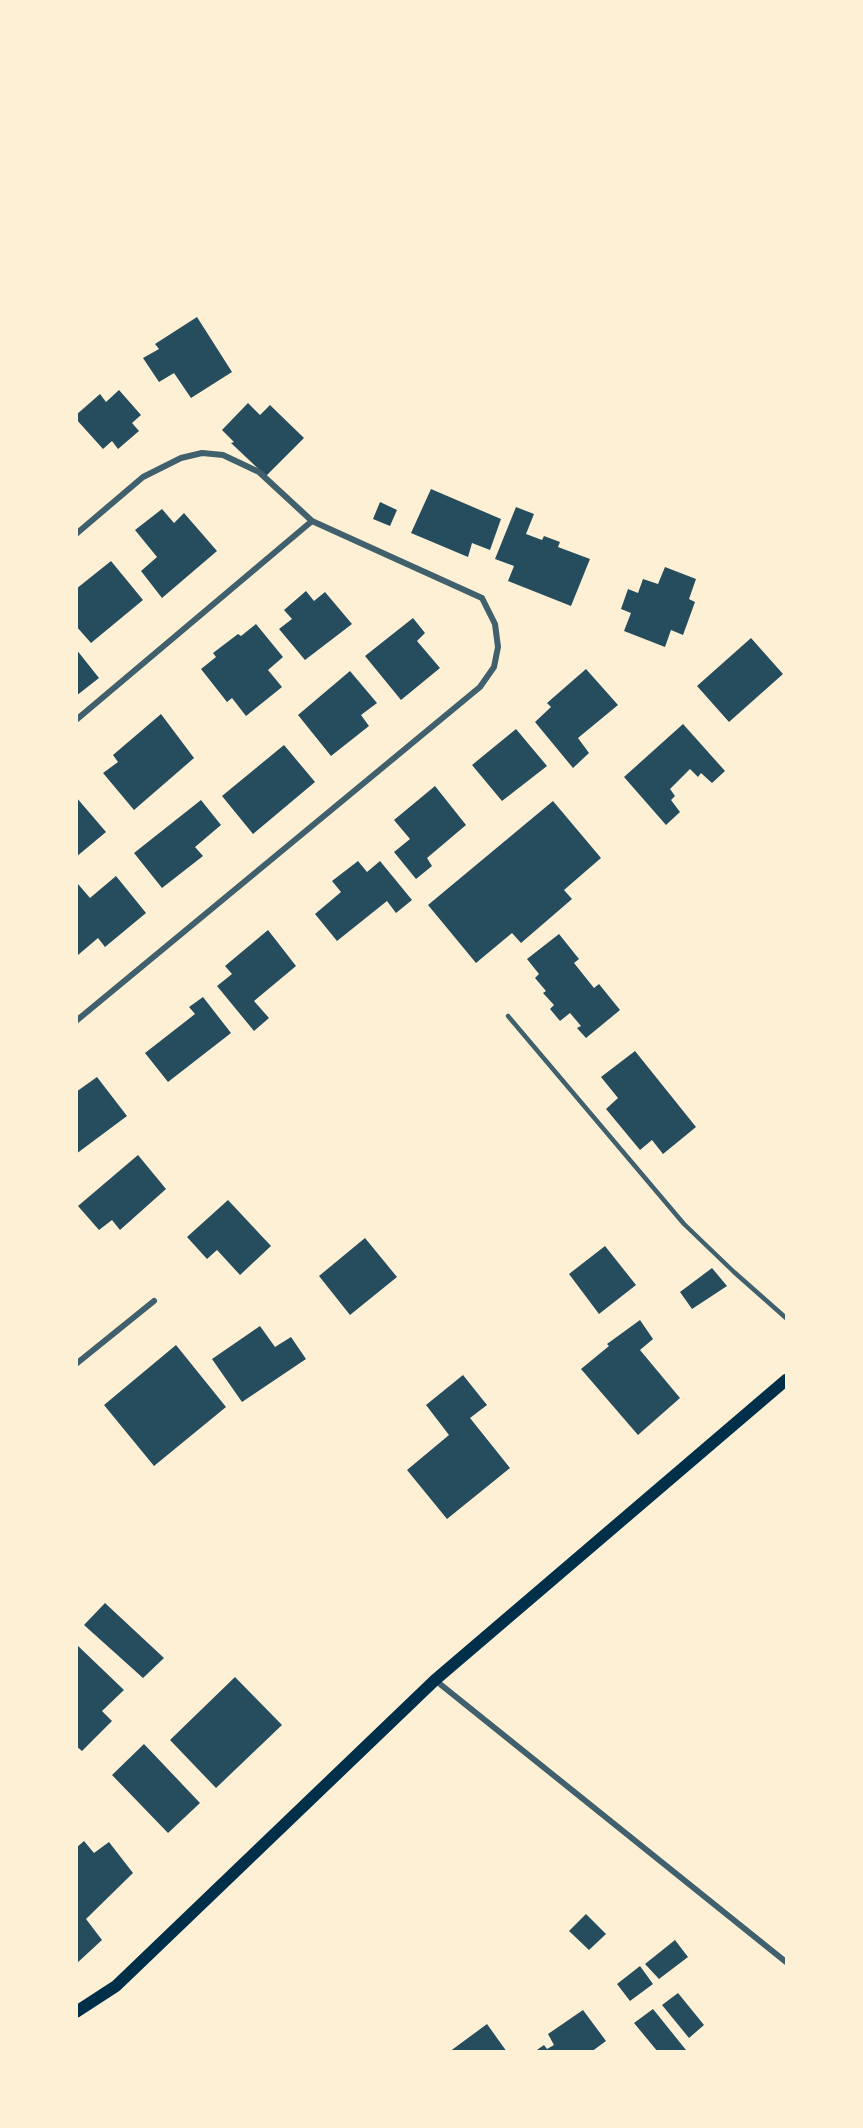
<!DOCTYPE html>
<style>
body{margin:0}
#map{position:relative;width:863px;height:2128px;overflow:hidden;background:#fdf0d5;font-family:Literata,serif}
canvas{display:block}
.frame{position:absolute;inset:0;border:78px solid #fdf0d5;pointer-events:none}
</style>
<div id="map">
<canvas width="863" height="2128"></canvas>
<div class="frame"></div>
</div>
<script>
const ctx = document.querySelector('canvas').getContext('2d');
ctx.lineJoin = 'round';
function paint(path, color) { ctx.fillStyle = color; ctx.fill(path, 'evenodd'); }
const shape = rows => new Path2D(rows.map(r => 'M' + r).join(''));
function trace(path, color, width, dash) { ctx.strokeStyle = color; ctx.lineWidth = width; ctx.lineCap = dash ? 'butt' : 'round'; ctx.setLineDash(dash || []); ctx.stroke(path); }
paint(shape([
 [197,317,232,372,191,398,174,373,159,382,143,358,159,349,155,344],
 [119,390,141,415,132,423,139,431,118,449,112,441,103,449,76,419,76,415,100,394,106,402],
 [248,403,260,415,270,405,304,438,266,476,231,443,234,442,222,430],
 [431,489,501,519,490,550,472,543,468,557,411,533],
 [380,502,397,510,390,526,373,519],
 [516,507,534,514,526,534,542,540,544,536,560,542,558,547,590,559,571,606,508,581,514,566,495,559],
 [162,509,174,523,184,513,217,551,162,598,141,571,157,557,135,530],
 [111,561,143,600,91,643,76,626,76,589],
 [665,567,696,579,689,599,695,602,683,635,671,630,665,647,624,631,631,613,621,609,628,589,638,593,643,579,658,584],
 [306,591,314,601,325,592,352,624,305,660,279,629,292,619,284,610],
 [413,618,425,633,417,641,440,668,401,700,365,656],
 [256,624,283,657,268,670,282,687,246,716,232,698,227,702,201,669,216,657,213,653,238,634,241,636],
 [751,638,783,674,729,722,697,686],
 [76,649,99,678,76,696],
 [586,669,618,705,578,738,589,753,573,768,535,722,551,707,547,703],
 [350,671,377,703,361,715,369,726,331,756,298,715],
 [161,714,194,758,134,810,103,773,118,762,113,755],
 [683,724,725,771,712,783,701,773,698,777,690,769,670,789,675,796,671,800,680,812,666,825,624,777],
 [516,729,547,766,502,801,472,765],
 [284,745,315,782,253,834,222,796],
 [435,786,466,825,427,858,432,866,416,879,394,852,410,839,394,820],
 [76,797,106,832,76,857],
 [201,800,221,825,195,847,203,856,162,888,134,853],
 [553,801,601,858,564,890,572,899,521,943,512,933,476,963,428,905],
 [358,861,367,872,380,861,412,900,396,913,387,901,337,941,315,914,341,892,332,881],
 [116,876,146,913,105,947,98,938,78,955,76,885,78,884,90,898],
 [268,930,296,966,254,1001,269,1018,254,1031,217,986,232,974,225,966],
 [559,934,579,959,574,963,594,988,599,984,620,1010,586,1038,577,1028,581,1026,570,1013,560,1021,550,1009,554,1005,543,993,546,991,535,978,539,974,527,959],
 [203,997,231,1033,168,1082,145,1053,195,1014,189,1007],
 [635,1051,696,1127,663,1154,652,1140,640,1150,606,1109,618,1098,601,1077],
 [97,1077,127,1116,76,1154,76,1092],
 [138,1155,166,1189,120,1230,112,1220,99,1230,78,1206],
 [228,1200,271,1246,240,1275,217,1250,207,1259,187,1237],
 [365,1238,397,1277,350,1315,319,1276],
 [605,1246,636,1285,599,1314,569,1274],
 [712,1268,727,1286,692,1309,680,1292],
 [640,1320,653,1339,640,1350,680,1398,638,1435,581,1369,609,1346,607,1344],
 [260,1326,275,1347,291,1337,306,1359,242,1402,212,1359],
 [176,1345,226,1407,154,1466,104,1405],
 [463,1375,487,1405,470,1418,510,1468,447,1519,407,1470,449,1435,426,1405],
 [105,1603,164,1658,143,1678,84,1625],
 [76,1644,124,1690,102,1711,112,1721,82,1751,76,1746],
 [235,1677,282,1725,216,1788,170,1740],
 [144,1744,200,1803,168,1833,112,1775],
 [84,1841,94,1853,109,1842,133,1873,86,1919,102,1940,76,1964,76,1848],
 [586,1914,606,1934,589,1950,569,1931],
 [675,1940,688,1957,659,1979,645,1964],
 [640,1966,653,1984,630,2001,617,1984],
 [678,1993,704,2025,689,2038,662,2005],
 [653,2009,686,2050,684,2052,658,2052,634,2023],
 [583,2010,606,2041,591,2052,534,2052,544,2045,547,2049,554,2045,548,2034],
 [487,2024,507,2052,449,2052]
]), '#264d5e');
trace(shape([
 [508,1016,684,1224,734,1272,786,1318]
]), '#3f606c', 4.5);
trace(shape([
 [76,534,143,477,181,458,202,453,223,455,259,472,312,521,482,598,495,624,498,647,494,667,480,687,76,1021],
 [76,720,312,521],
 [76,1364,154,1301],
 [435,1680,786,1962]
]), '#3f606c', 6);
trace(shape([
 [76,2012,116,1986,435,1680,786,1380]
]), '#003049', 12);
</script>
